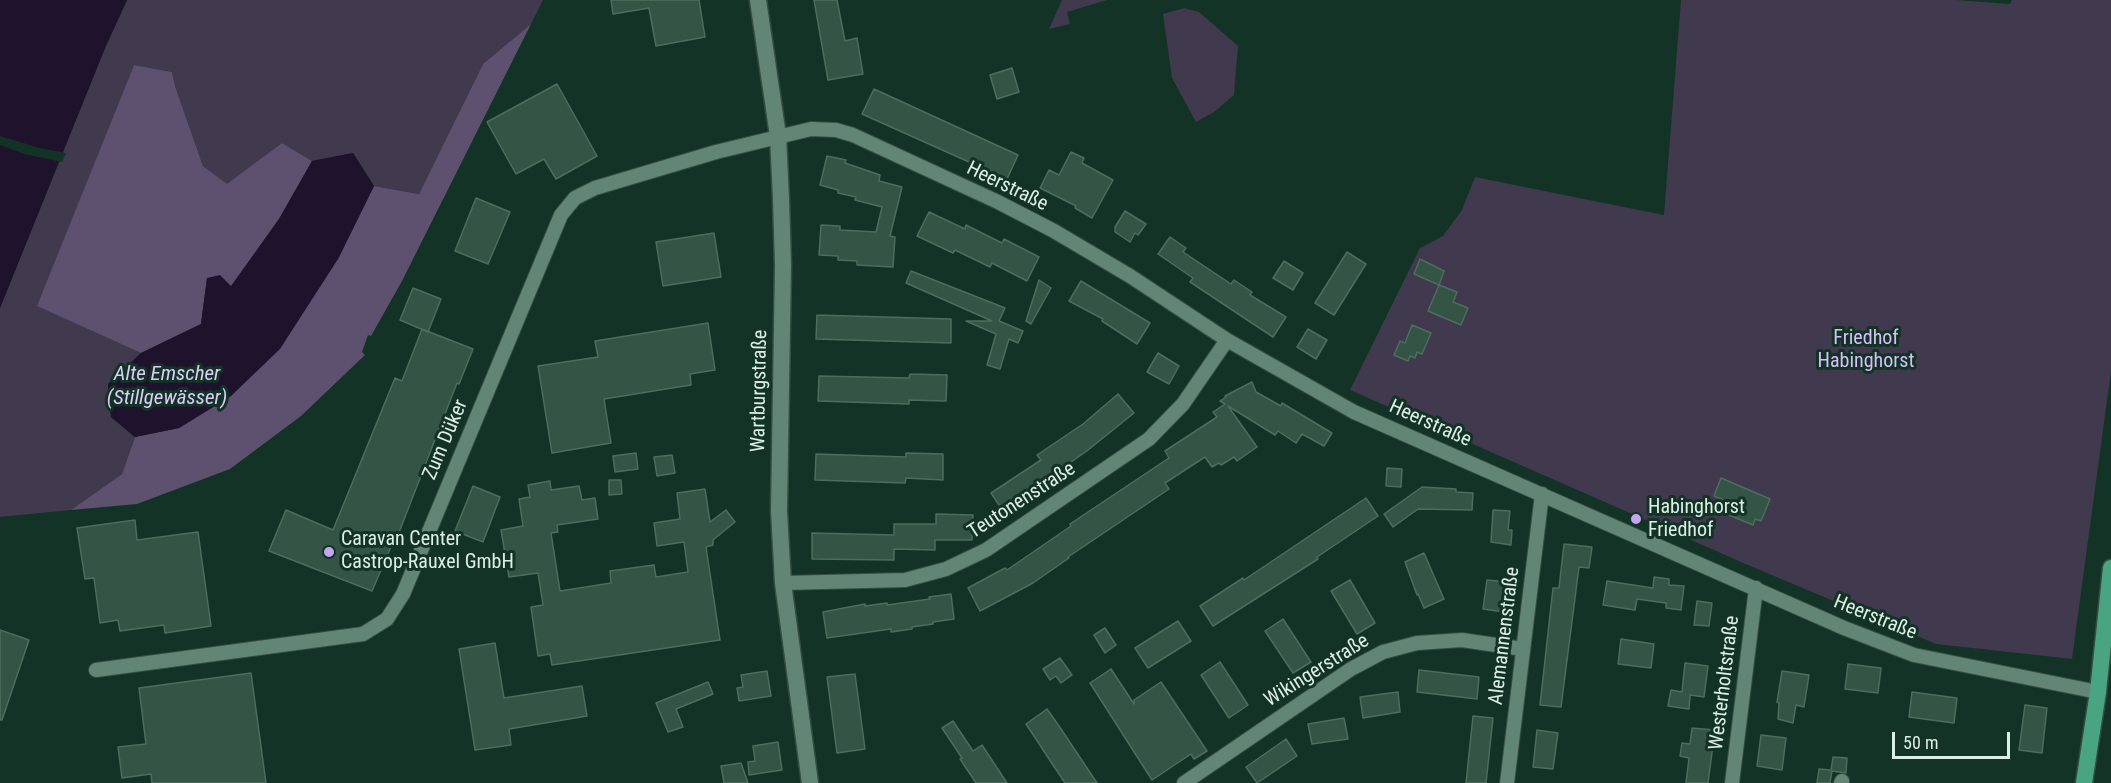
<!DOCTYPE html>
<meta charset="utf-8">
<style>
body{margin:0}
#map{position:relative;width:2111px;height:783px;overflow:hidden;background:#133326;font-family:"Roboto Condensed",sans-serif}
canvas{display:block}
.scale{position:absolute;left:1892px;top:732px;width:118px;height:27px;box-sizing:border-box;border:3px solid #dcefe5;border-top:0;padding-left:8px;font-size:18px;line-height:21px;white-space:nowrap;color:#dcefe5;-webkit-text-stroke:4px #133326;paint-order:stroke}
</style>
<div id="map">
<canvas width="2111" height="783"></canvas>
<div class="scale">50 m</div>
</div>
<script>
const ctx = document.querySelector('canvas').getContext('2d');
ctx.lineJoin = 'round';
function paint(path, color) { ctx.fillStyle = color; ctx.fill(path, 'evenodd'); }
const shape = rows => new Path2D(rows.map(r => 'M' + r).join(''));
function trace(path, color, width, dash) { ctx.strokeStyle = color; ctx.lineWidth = width; ctx.lineCap = dash ? 'butt' : 'round'; ctx.setLineDash(dash || []); ctx.stroke(path); }
function write(font, color, halo, rows, align = 'center') {
  ctx.font = font + ' "Roboto Condensed",sans-serif'; ctx.lineWidth = 6; ctx.setLineDash([]); ctx.textBaseline = 'middle'; ctx.strokeStyle = halo; ctx.fillStyle = color; for (const [text, x, y, turn = 0] of rows) {
    ctx.save(); ctx.translate(x, y); ctx.rotate((+turn || 0) * Math.PI / 180); ctx.textAlign = isNaN(turn) ? turn : align; if (halo) ctx.strokeText(text, 0, 0); ctx.fillText(text, 0, 0); ctx.restore();
  }
}
paint(shape([
 [127,0,543,0,531,24,483,64,419,194,374,186,353,153,312,161,282,143,227,185,203,166,175,86,172,72,134,65,38,306,141,353,108,384,111,417,135,437,122,474,71,510,0,517,0,308,105,48],
 [1062,0,1107,0,1067,12,1070,24,1049,29],
 [1681,0,1956,0,2010,4,2012,0,2111,0,2111,371,2072,659,1936,644,1748,565,1350,390,1420,248,1443,236,1462,210,1475,177,1664,215],
 [1184,8,1199,12,1238,46,1234,95,1214,112,1196,122,1172,78,1163,14]
]), '#41394d');
paint(shape([
 [531,24,402,281,371,336,368,335,362,352,365,355,301,416,230,469,137,504,71,510,122,474,135,437,179,428,231,396,338,259,374,186,419,194,483,64],
 [134,65,172,72,175,86,203,166,227,184,282,143,312,161,279,219,231,287,207,278,201,324,141,353,37,306]
]), '#5e5170');
paint(shape([
 [0,0,127,0,105,48,0,308],
 [353,153,374,186,338,259,280,349,231,396,179,428,135,437,111,417,108,384,141,353,201,324,207,278,220,275,231,286,279,219,312,161]
]), '#1e122c');
paint(shape([
 [0,136,40,148,66,153,62,162,24,154,0,145]
]), '#133326');
const building = shape([
 [611,0,699,0,705,37,656,46,649,8,613,14,611,0],
 [814,0,837,0,845,41,857,38,863,74,828,80,814,0],
 [1012,68,1019,92,997,99,990,75,1012,68],
 [557,84,597,156,556,179,544,159,516,174,487,122,557,84],
 [874,89,1018,155,1007,179,862,114,874,89],
 [1071,152,1084,158,1082,163,1113,180,1092,218,1075,208,1076,206,1040,188,1049,170,1059,175,1071,152],
 [827,156,846,160,845,163,880,175,879,181,902,187,890,236,895,237,893,267,857,265,857,261,838,260,838,256,819,255,821,225,840,226,840,230,876,232,882,207,855,200,856,197,838,193,838,190,820,185,827,156],
 [476,198,510,212,488,264,455,251,476,198],
 [1125,211,1146,224,1138,235,1135,233,1130,242,1115,232,1115,227,1125,211],
 [929,212,965,229,966,225,1002,243,1004,239,1039,257,1027,281,992,263,990,267,955,250,953,253,917,236,929,212],
 [714,233,721,277,663,286,656,242,714,233],
 [1170,237,1186,248,1183,252,1231,284,1234,280,1252,292,1250,295,1286,317,1273,337,1190,282,1193,278,1158,254,1170,237],
 [1347,252,1366,264,1334,315,1315,303,1347,252],
 [1420,259,1444,271,1439,285,1414,274,1420,259],
 [1284,261,1303,273,1293,290,1273,278,1284,261],
 [911,271,1005,308,999,321,1023,331,1018,343,1009,339,1000,369,987,365,996,334,966,321,992,321,906,283,911,271],
 [1039,280,1051,288,1031,324,1026,321,1039,280],
 [1081,281,1150,323,1137,344,1102,321,1103,319,1069,301,1081,281],
 [1439,285,1457,292,1453,302,1468,308,1461,325,1428,311,1439,285],
 [413,288,441,299,428,332,400,320,413,288],
 [817,315,951,319,951,343,816,339,817,315],
 [708,323,715,370,690,374,691,385,604,399,611,443,552,453,538,366,598,357,595,341,708,323],
 [1412,325,1431,333,1422,354,1417,352,1415,358,1410,356,1408,361,1394,355,1400,341,1405,343,1412,325],
 [422,329,473,349,459,384,457,383,398,535,396,535,372,591,269,551,286,510,333,530,395,378,402,381,422,329],
 [1308,329,1327,340,1316,359,1297,347,1308,329],
 [1158,353,1179,366,1169,384,1147,372,1158,353],
 [910,374,947,375,946,401,909,400,909,404,818,401,819,376,909,378,910,374],
 [1252,382,1256,392,1281,406,1282,403,1332,433,1324,446,1302,434,1296,443,1278,431,1275,435,1228,406,1257,447,1237,461,1234,457,1221,465,1219,463,1212,467,1205,457,1165,483,1169,489,1068,557,1069,558,1033,583,980,611,968,588,1005,568,1007,570,1071,526,1070,524,1169,458,1165,451,1217,417,1213,412,1225,404,1220,401,1226,397,1225,396,1252,382],
 [1118,394,1134,413,1088,450,1039,485,1042,489,1005,514,991,493,1041,460,1037,455,1083,424,1118,394],
 [636,453,638,469,615,472,613,456,636,453],
 [906,453,943,454,943,480,906,478,905,483,815,480,816,454,906,457,906,453],
 [672,455,675,473,657,476,654,457,672,455],
 [1387,468,1402,469,1401,487,1386,486,1387,468],
 [1721,478,1770,499,1761,521,1755,519,1753,525,1724,513,1729,502,1714,496,1721,478],
 [609,480,621,480,622,494,609,495,609,480],
 [550,481,551,490,579,486,582,500,595,498,598,519,557,525,558,532,551,533,560,591,611,583,610,571,654,565,656,577,688,572,684,542,657,546,654,523,680,519,677,493,705,489,710,522,726,510,735,522,713,540,713,545,706,547,720,640,552,665,550,654,538,656,531,607,543,605,538,573,509,577,501,530,523,526,519,499,530,497,528,485,550,481],
 [473,486,500,497,483,542,455,531,473,486],
 [1422,487,1456,489,1456,492,1473,493,1472,510,1418,509,1393,527,1384,514,1422,487],
 [1366,498,1378,516,1317,557,1318,559,1213,626,1200,606,1243,578,1244,580,1366,498],
 [1493,510,1510,511,1508,530,1512,530,1511,545,1491,542,1493,510],
 [936,514,973,515,972,540,935,540,935,550,894,549,894,560,812,559,812,533,894,535,894,524,936,524,936,514],
 [135,520,137,540,198,532,211,626,165,633,164,625,120,631,118,620,100,623,94,578,85,579,77,528,135,520],
 [1564,544,1592,547,1589,568,1579,567,1561,707,1540,705,1553,588,1559,588,1564,544],
 [1424,553,1444,599,1424,608,1418,594,1417,595,1405,562,1424,553],
 [1654,577,1669,579,1669,585,1684,586,1681,610,1666,608,1666,603,1637,599,1635,610,1603,605,1607,581,1653,588,1654,577],
 [1350,580,1375,623,1357,634,1331,591,1350,580],
 [1487,580,1507,582,1504,612,1483,609,1487,580],
 [951,594,954,619,933,622,933,624,912,627,912,629,891,632,891,629,827,638,823,612,865,604,865,606,887,603,887,605,930,599,929,597,951,594],
 [1697,601,1712,603,1709,626,1694,625,1697,601],
 [1283,619,1311,662,1293,673,1265,631,1283,619],
 [1178,621,1191,641,1148,668,1135,648,1178,621],
 [1105,628,1116,645,1105,653,1094,635,1105,628],
 [0,630,29,640,2,720,0,720,0,630],
 [1621,639,1654,644,1651,668,1618,664,1621,639],
 [495,643,504,698,582,686,587,716,509,729,511,745,475,750,459,649,495,643],
 [1060,658,1072,675,1061,683,1056,676,1050,680,1043,669,1060,658],
 [1220,662,1248,705,1229,718,1201,675,1220,662],
 [1685,663,1708,666,1704,697,1690,695,1689,709,1668,706,1671,690,1682,692,1685,663],
 [1848,664,1881,668,1878,693,1845,689,1848,664],
 [1111,669,1134,704,1134,700,1161,682,1207,751,1194,759,1191,754,1152,780,1090,683,1111,669],
 [1419,670,1479,677,1477,699,1417,692,1419,670],
 [767,671,771,696,739,701,737,688,743,687,741,675,767,671],
 [1782,671,1809,675,1804,707,1796,705,1793,723,1778,719,1779,703,1777,702,1782,671],
 [251,673,266,783,152,783,151,774,122,778,118,747,146,744,139,688,251,673],
 [855,674,865,749,837,753,827,677,855,674],
 [708,682,713,694,676,709,683,727,668,732,656,703,708,682],
 [1398,692,1400,712,1363,718,1360,697,1398,692],
 [1912,692,1957,698,1954,723,1909,717,1912,692],
 [2025,705,2047,708,2042,753,2019,750,2025,705],
 [1047,709,1059,726,1097,783,1065,783,1053,765,1026,724,1047,709],
 [1473,716,1493,718,1486,783,1466,783,1473,716],
 [1344,718,1348,739,1312,744,1308,724,1344,718],
 [953,721,973,751,982,745,1007,783,976,783,960,759,962,758,942,728,953,721],
 [1692,728,1715,730,1708,783,1686,783,1689,758,1680,756,1682,743,1690,744,1692,728],
 [1537,730,1558,733,1553,769,1533,767,1537,730],
 [1761,735,1786,738,1782,770,1757,766,1761,735],
 [1286,739,1297,756,1257,783,1246,767,1286,739],
 [778,742,782,770,749,775,748,762,755,761,753,746,778,742],
 [1833,757,1847,758,1846,773,1832,771,1830,783,1817,783,1819,769,1831,770,1833,757],
 [741,763,748,783,724,783,721,766,741,763]
]);
paint(building, '#345445');
trace(building, '#4d6e5e', 1.5);
const minor = shape([
 [783,583,905,580,946,569,986,550,1149,439,1183,404,1227,340],
 [96,670,363,634,387,619,403,594,561,215,575,198,595,188,716,152,811,129,836,130,853,135,998,202,1054,231,1130,276,1227,340,1354,412,1844,628,1914,655,2098,692],
 [1184,783,1351,669,1383,652,1417,643,1462,640,1523,649],
 [1507,783,1542,494],
 [1732,783,1756,588],
 [1841,783,1842,781]
]);
const secondary = shape([
 [758,0,778,136,781,199,783,265,779,511,783,583,810,783]
]);
const primary = shape([
 [2084,783,2098,692,2111,568]
]);
trace(minor, '#354e42', 16);
trace(secondary, '#354e42', 19);
trace(primary, '#354e42', 19);
trace(minor, '#638575', 14);
trace(secondary, '#638575', 16);
trace(primary, '#49a581', 16);
for (const [x, y, r, color] of [
 [1636,519,6,"#c6a6f0"],
 [329,552,6,"#c6a6f0"]
]) { const dot = new Path2D(); dot.arc(x, y, r, 0, 2 * Math.PI); ctx.fillStyle = color; ctx.fill(dot); trace(dot, '#133326', 2); }
write('20px', '#dcefe5', '#133326', [
 ["Heerstraße",1007,187,26],
 ["Wartburgstraße",760,391,-89],
 ["Heerstraße",1430,424,24],
 ["Zum Düker",446,440,-67],
 ["Teutonenstraße",1022,501,-33],
 ["Heerstraße",1875,618,22],
 ["Alemannenstraße",1505,636,-83],
 ["Wikingerstraße",1317,671,-32],
 ["Westerholtstraße",1725,683,-83]
]);
write('20px', '#d7bff9', '#133326', [
 ["Friedhof",1866,339],
 ["Habinghorst",1866,362]
]);
write('20px', '#dcefe5', '#133326', [
 ["Habinghorst",1648,508],
 ["Friedhof",1648,531],
 ["Caravan Center",341,540],
 ["Castrop-Rauxel GmbH",341,563]
], 'left');
write('italic 21px', '#ddcbf9', '#133326', [
 ["Alte Emscher",167,375],
 ["(Stillgewässer)",167,399]
]);
</script>
